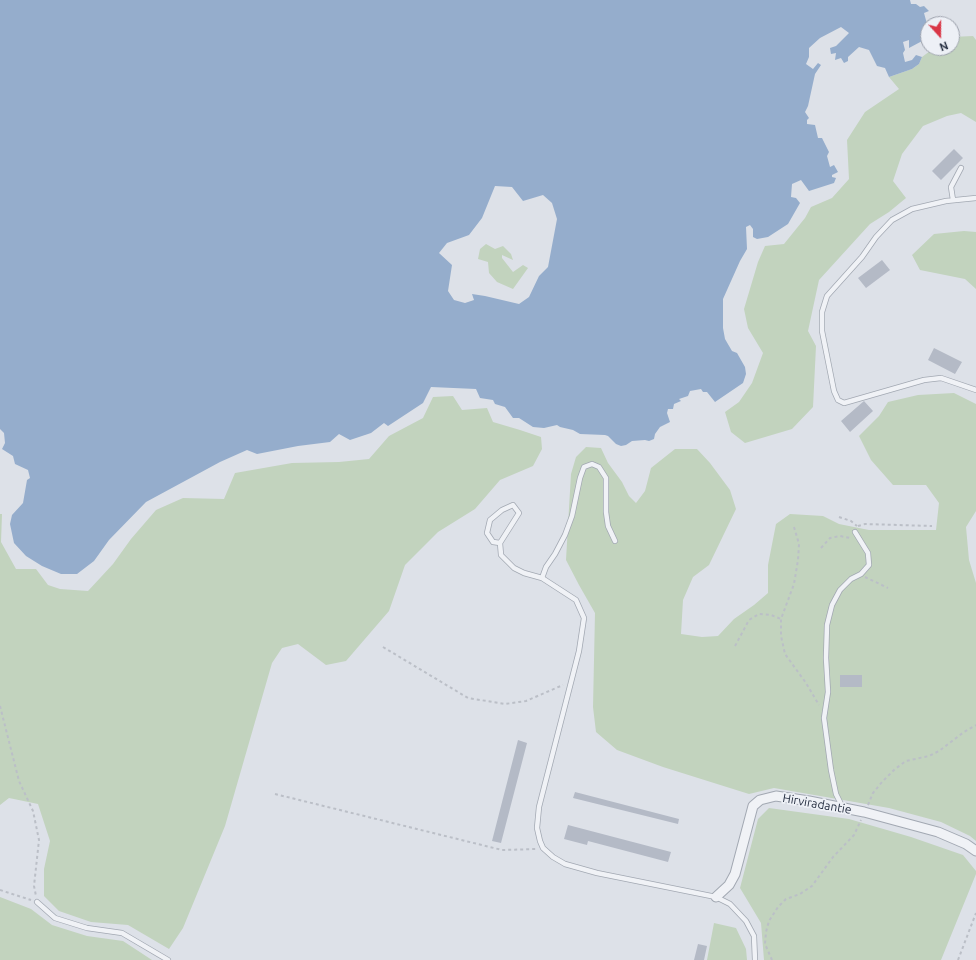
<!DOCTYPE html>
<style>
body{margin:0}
#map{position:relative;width:976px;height:960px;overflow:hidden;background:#dde1e8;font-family:Ubuntu,sans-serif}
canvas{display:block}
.north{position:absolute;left:920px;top:16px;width:40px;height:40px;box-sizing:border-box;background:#edf0f6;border:1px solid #9da2ad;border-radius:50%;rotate:159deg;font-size:11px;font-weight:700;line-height:16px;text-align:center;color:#252e40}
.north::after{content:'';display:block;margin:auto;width:14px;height:18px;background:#d93747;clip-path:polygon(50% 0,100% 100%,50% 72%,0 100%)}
</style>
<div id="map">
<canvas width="976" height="960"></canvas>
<div class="north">N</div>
</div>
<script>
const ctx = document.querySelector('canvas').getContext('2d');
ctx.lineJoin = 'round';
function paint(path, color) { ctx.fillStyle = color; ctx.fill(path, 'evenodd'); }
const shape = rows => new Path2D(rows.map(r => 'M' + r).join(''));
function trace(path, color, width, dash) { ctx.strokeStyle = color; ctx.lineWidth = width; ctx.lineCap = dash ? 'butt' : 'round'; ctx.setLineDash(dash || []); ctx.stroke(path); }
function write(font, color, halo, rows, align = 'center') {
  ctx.font = font + ' Ubuntu,sans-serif'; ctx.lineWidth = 3.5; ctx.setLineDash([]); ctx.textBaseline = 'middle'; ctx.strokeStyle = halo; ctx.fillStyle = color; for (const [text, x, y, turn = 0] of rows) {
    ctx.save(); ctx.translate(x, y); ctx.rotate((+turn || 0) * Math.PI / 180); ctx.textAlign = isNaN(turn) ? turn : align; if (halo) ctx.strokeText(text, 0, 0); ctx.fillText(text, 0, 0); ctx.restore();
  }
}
paint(shape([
 [973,36,976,40,976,122,961,113,947,116,923,126,902,154,893,181,906,198,889,212,870,224,819,280,808,331,816,346,813,407,792,429,745,443,731,432,725,412,739,402,752,383,763,353,748,328,744,309,758,262,765,246,784,244,805,218,811,207,832,198,849,179,847,140,865,112,899,89,889,77,912,69,919,64,922,57,934,48,952,48,952,37],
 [964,231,976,232,976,289,965,279,920,270,912,255,934,234],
 [486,244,495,249,503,246,511,254,513,260,502,255,502,258,513,272,523,265,528,268,513,289,497,282,489,273,488,262,478,259,480,249],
 [954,393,976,404,976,511,966,527,969,560,976,583,976,841,970,836,941,822,889,808,774,788,749,794,663,767,617,750,596,732,593,707,595,613,579,585,566,560,571,474,576,457,586,447,601,448,608,463,622,482,629,496,636,503,645,491,651,468,675,449,697,449,710,463,730,490,736,509,709,565,693,577,683,600,681,634,702,637,718,636,734,619,754,605,768,593,768,565,776,524,790,514,823,516,839,524,869,530,936,530,939,503,926,485,893,485,871,460,859,436,879,416,888,402,918,395],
 [453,396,462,410,487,408,493,422,520,430,541,437,542,449,533,466,500,480,475,509,438,532,405,565,389,611,346,661,326,665,298,644,282,648,272,663,225,826,183,928,169,949,128,925,91,922,59,911,44,896,44,869,50,841,38,804,9,798,0,805,0,514,2,514,1,542,16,569,36,569,48,585,60,589,88,591,113,564,131,539,156,510,183,498,224,499,235,473,292,463,339,462,369,459,389,436,423,418,433,397],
 [769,808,849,819,911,837,963,855,976,871,976,874,941,960,764,960,761,923,740,888,758,819],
 [0,897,31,909,52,925,87,936,123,941,152,960,0,960],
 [714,923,736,928,746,949,747,960,707,960]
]), '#c2d3be');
paint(shape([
 [0,0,910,0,911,4,916,4,920,7,924,6,929,11,924,13,927,24,923,31,926,36,924,40,909,48,909,40,903,42,905,50,903,53,905,62,912,60,916,55,922,57,919,64,912,69,889,77,885,68,877,66,869,50,859,47,848,57,848,61,844,63,841,58,835,60,836,53,831,54,830,48,836,46,849,33,841,27,820,38,809,48,809,57,806,64,813,69,818,63,821,65,815,74,808,106,805,112,809,118,807,120,807,124,815,125,818,138,822,138,829,152,827,156,830,167,834,165,838,172,832,175,832,177,836,178,834,183,809,191,801,180,792,184,791,197,796,198,800,203,788,224,768,237,757,239,753,237,753,229,750,225,746,227,747,249,740,261,723,299,723,328,725,339,732,351,737,353,745,367,746,374,743,383,715,402,707,392,703,392,701,389,690,391,688,396,679,399,681,401,674,404,673,409,668,409,667,413,670,422,660,427,655,434,654,439,649,441,645,440,632,441,626,445,621,446,616,444,608,436,605,435,580,434,573,430,560,427,557,425,544,428,533,427,519,418,513,418,505,407,495,404,493,400,480,398,476,389,431,387,423,403,388,426,384,423,371,433,350,440,339,434,330,442,298,446,257,454,247,450,220,462,146,502,109,540,94,561,77,574,61,574,42,566,26,556,14,543,10,524,12,515,23,503,27,480,30,478,28,470,15,464,13,456,2,449,5,443,4,433,0,429],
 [495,186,512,187,523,201,543,195,552,203,557,219,548,267,539,276,529,297,519,304,485,296,472,294,474,300,465,303,454,300,448,291,452,265,439,253,447,243,469,235,482,218]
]), '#95adcc');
paint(shape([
 [954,149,963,158,941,180,932,171],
 [882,260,890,270,866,288,858,278],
 [934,348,962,362,955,374,928,360],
 [864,401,873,411,850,432,841,421],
 [840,675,862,675,862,687,840,687],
 [518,740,527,743,501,843,492,841],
 [575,792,679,819,678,824,573,798],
 [568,825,671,852,668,862,588,841,587,845,564,839],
 [698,944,707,946,704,960,694,960]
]), '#b4bac6');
const service = shape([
 [976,198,946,201,912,209,892,220,876,237,862,257,827,296,822,312,822,331,834,391,838,400,844,403,924,380,941,378,976,390],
 [953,200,951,187,961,168],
 [615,541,608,526,606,512,606,478,599,467,592,464,584,467,580,478,572,516,565,535,555,554,546,567,542,578,576,600,584,618,579,651,539,807,537,828,540,841,543,848,553,857,565,864,597,873,716,897,730,904,746,921,754,936,755,960],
 [500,543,493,542,487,533,490,520,502,510,513,505,519,513,500,543,501,555,514,568,524,573,542,578],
 [843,808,836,794,831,770,824,718,828,692,826,658,827,625,832,605,840,590,851,579,861,574,869,565,868,553,855,532],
 [37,902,55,918,87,928,122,933,168,960]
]);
const minor = shape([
 [716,897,729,885,735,874,753,806,760,800,776,796,809,801,864,812,938,832,966,844,976,851]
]);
trace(service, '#a2a8b2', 6);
trace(minor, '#a2a8b2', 11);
trace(shape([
 [839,517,851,521,857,526],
 [858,526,865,524,932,526],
 [794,527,799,544,798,560,794,584,781,619,781,636,785,654,806,683,819,705],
 [821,548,830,538,840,536,850,538],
 [865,577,888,588],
 [735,646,749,620,759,614,771,615,781,619],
 [383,647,468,698,505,704,526,701,563,685],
 [0,706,19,781,33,811,39,840,34,886,36,896],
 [275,794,502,850,536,849],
 [868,805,873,793,882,782,895,769,906,761,929,756,939,751,964,732,976,725],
 [0,890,31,900],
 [772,960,765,944,766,932,769,921,778,907,786,899,800,894,812,886,833,857,854,835,861,820],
 [958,960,976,913]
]), '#bbbfc7', 2, [3, 3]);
trace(service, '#f0f2f6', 4.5);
trace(minor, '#f0f2f6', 9);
write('12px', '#252e40', '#edf0f6', [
 ["Hirviradantie",817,804,10]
]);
</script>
